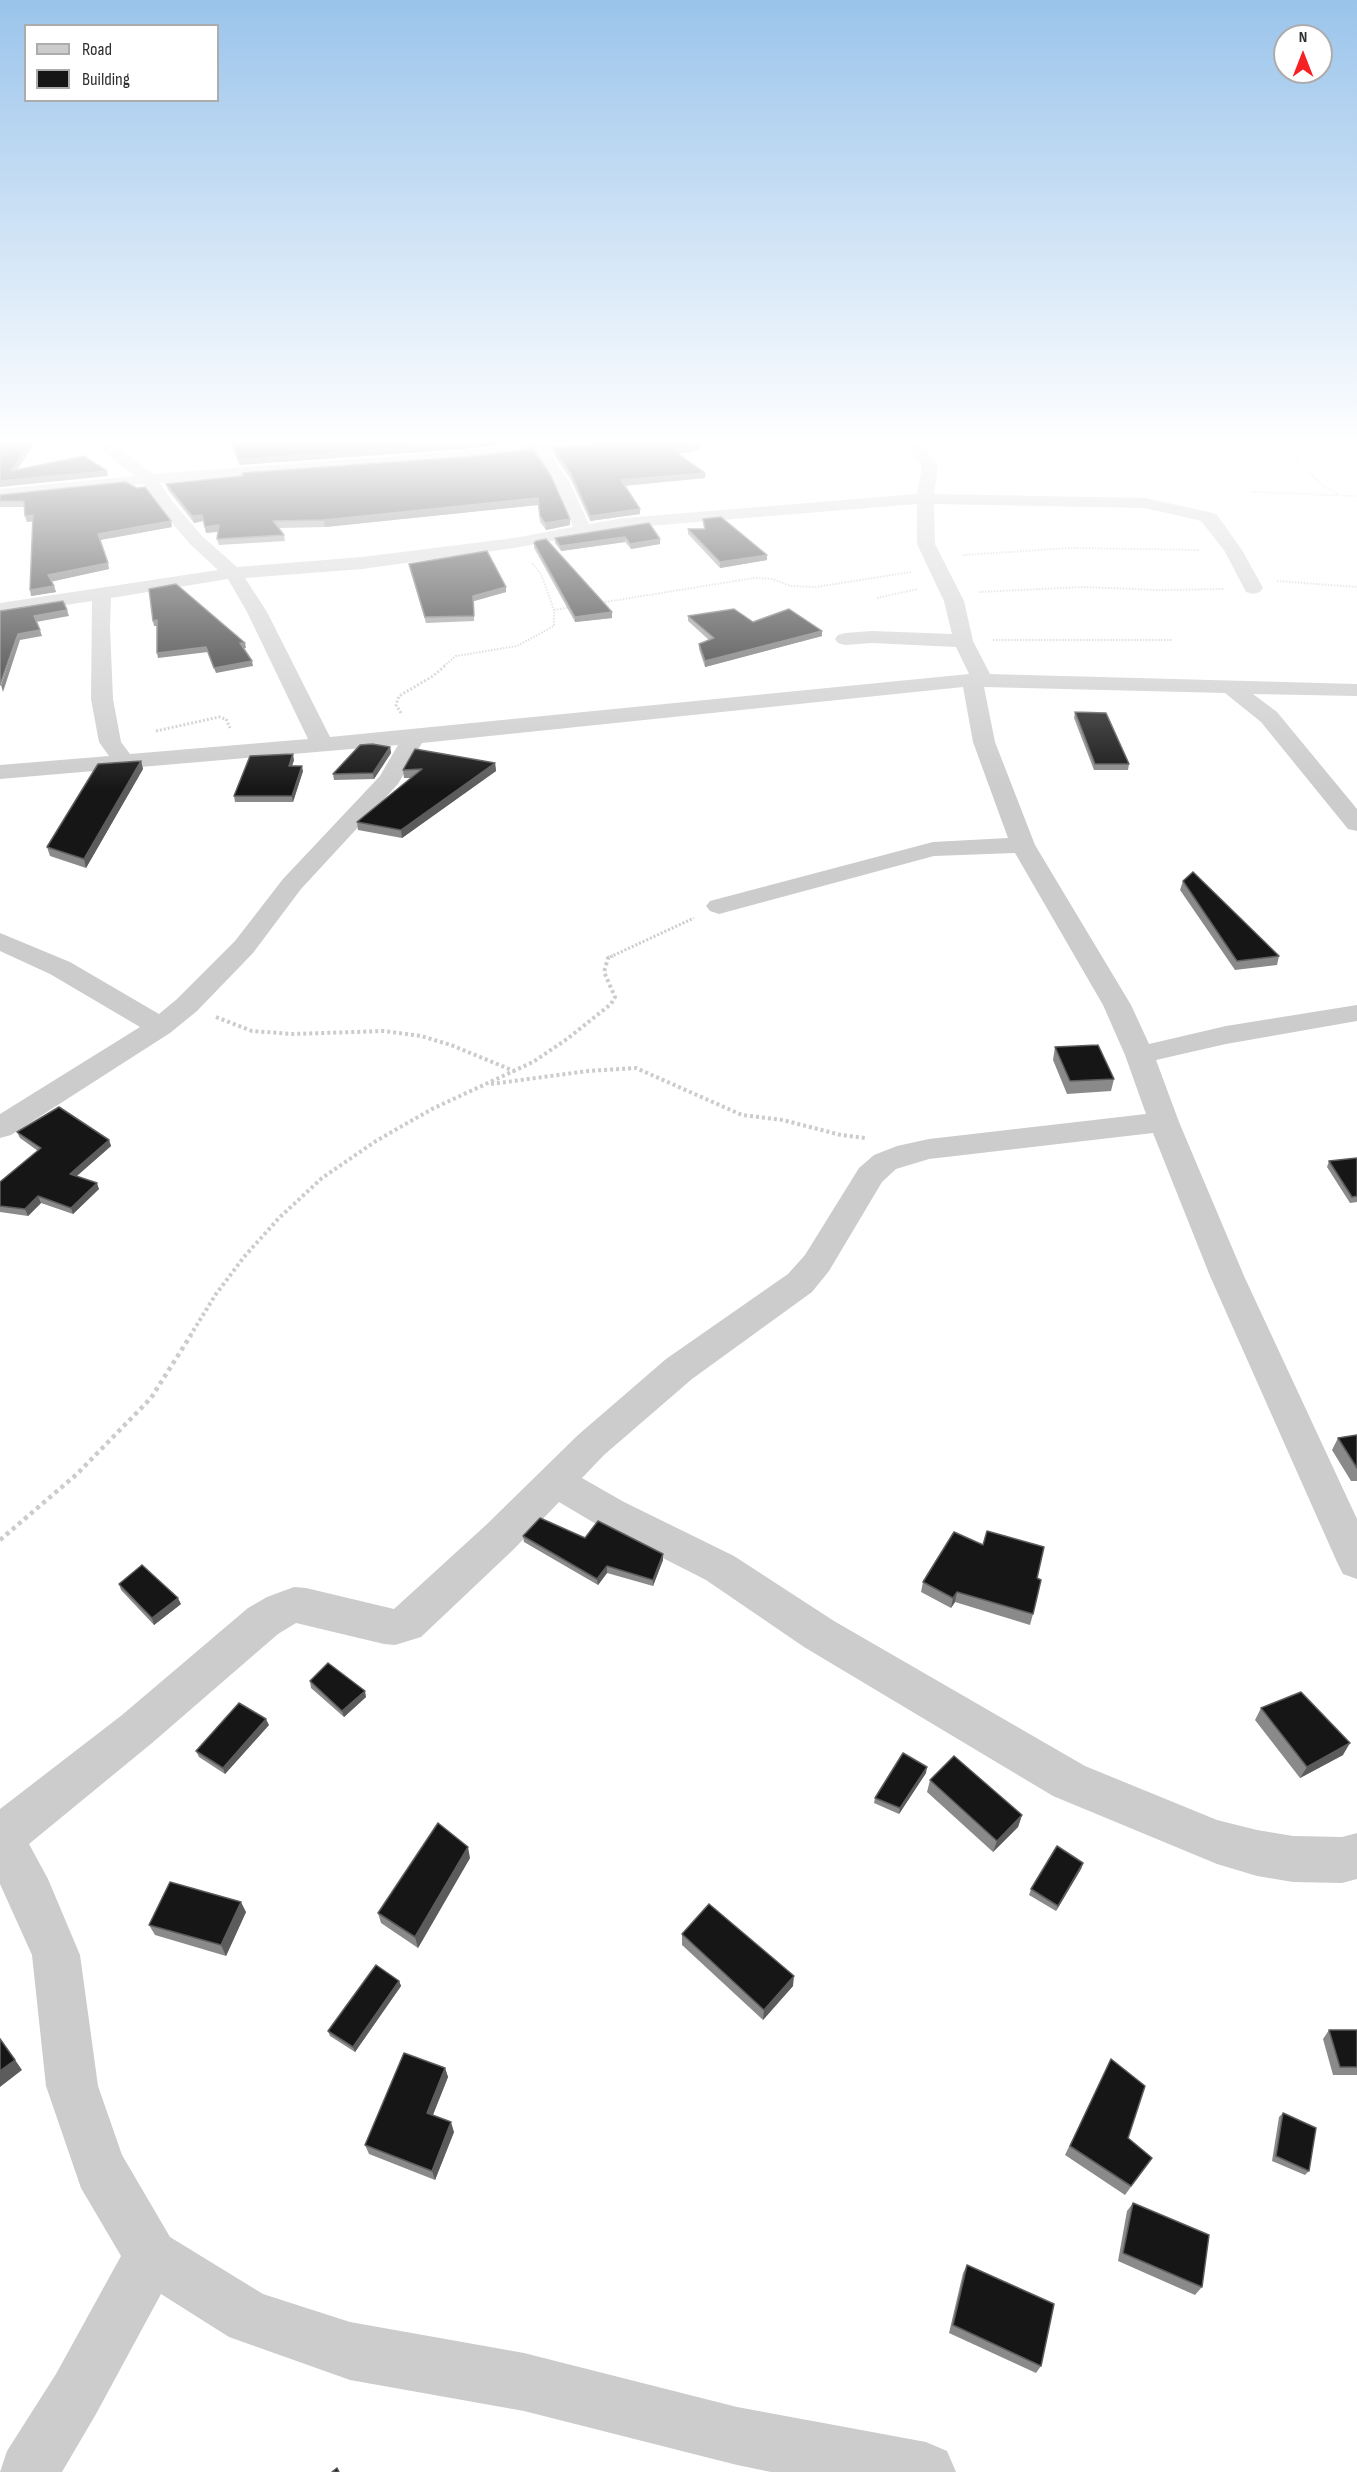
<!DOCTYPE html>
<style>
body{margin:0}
#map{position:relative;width:1357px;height:2472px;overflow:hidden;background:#fff;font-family:"Sofia Sans Condensed",sans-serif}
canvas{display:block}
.legend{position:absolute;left:24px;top:24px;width:195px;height:78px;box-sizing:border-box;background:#fff;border:2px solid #acacac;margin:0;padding:8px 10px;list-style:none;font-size:18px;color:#2f2f2f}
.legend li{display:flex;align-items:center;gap:12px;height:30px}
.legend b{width:30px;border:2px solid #acacac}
.north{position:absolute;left:1273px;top:24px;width:60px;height:60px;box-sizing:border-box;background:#fff;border:2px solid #acacac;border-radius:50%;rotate:0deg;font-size:16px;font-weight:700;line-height:24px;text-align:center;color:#2f2f2f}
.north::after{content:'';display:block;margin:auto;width:21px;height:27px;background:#f62123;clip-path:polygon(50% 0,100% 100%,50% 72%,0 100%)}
</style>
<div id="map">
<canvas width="1357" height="2472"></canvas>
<ul class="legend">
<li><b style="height:8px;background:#ccc"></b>Road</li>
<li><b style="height:16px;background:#161616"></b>Building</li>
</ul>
<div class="north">N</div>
</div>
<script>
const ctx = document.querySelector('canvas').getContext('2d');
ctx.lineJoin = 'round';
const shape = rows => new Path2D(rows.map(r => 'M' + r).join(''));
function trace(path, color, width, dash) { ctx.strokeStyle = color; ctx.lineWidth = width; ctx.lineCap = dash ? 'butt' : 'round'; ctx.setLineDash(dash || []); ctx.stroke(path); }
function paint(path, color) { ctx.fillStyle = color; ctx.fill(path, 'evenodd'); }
trace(shape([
 [1141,442,1165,458],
 [1287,442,1300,464,1326,488,1338,494],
 [1318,442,1357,458],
 [1252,492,1357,496],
 [963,555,1071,548,1200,550],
 [1277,581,1357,587],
 [979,592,1084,587,1159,590,1224,589],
 [877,598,918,589],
 [599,603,754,578,772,579,791,586,816,587,911,572],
 [554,610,571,607],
 [993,640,1173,640],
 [444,666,456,656,517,646,554,626,554,610,541,574,531,562]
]), '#ccc', 2, [1.5, 1.5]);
trace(shape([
 [401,713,396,705,399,696,433,676,446,665],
 [156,731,219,717,226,719,230,728],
 [610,957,694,918]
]), '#ccc', 3, [2, 2]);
trace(shape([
 [216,1017,252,1031,293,1034,384,1031,421,1036,451,1045,514,1071],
 [491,1084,588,1071,636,1068,742,1115,783,1120,841,1135,865,1138],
 [190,1336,216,1294,244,1257,279,1218,322,1178,376,1141,432,1109,533,1062,567,1039,611,1004,615,997,604,972,608,958,613,956]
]), '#ccc', 4, [3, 3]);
trace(shape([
 [0,1540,77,1474,151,1398,191,1335]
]), '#ccc', 4.5, [4, 4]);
paint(shape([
 [92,442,111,442,153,474,464,451,546,442,603,442,595,447,549,452,569,481,589,524,624,518,917,494,922,467,906,442,922,442,938,467,934,494,1145,498,1213,513,1217,515,1242,550,1263,588,1260,592,1253,594,1246,592,1224,550,1201,521,1145,508,934,504,935,544,964,601,973,641,990,674,1357,684,1357,696,1253,694,1277,712,1357,809,1357,831,1348,829,1261,722,1225,693,984,687,995,742,1035,845,1131,1005,1149,1044,1226,1026,1357,1005,1357,1021,1226,1044,1156,1060,1179,1122,1244,1276,1357,1519,1357,1579,1343,1574,1337,1562,1210,1276,1153,1133,929,1159,896,1169,882,1182,829,1271,812,1292,692,1379,604,1455,582,1478,624,1502,734,1556,834,1621,1085,1766,1217,1820,1257,1830,1293,1836,1342,1837,1357,1833,1357,1879,1342,1883,1293,1882,1257,1876,1217,1864,1053,1796,804,1647,706,1580,596,1524,559,1502,514,1549,421,1637,395,1645,384,1644,296,1623,278,1634,152,1743,29,1844,48,1879,80,1955,98,2086,122,2155,170,2237,263,2294,350,2322,524,2353,737,2407,926,2442,947,2451,956,2472,771,2472,737,2465,524,2411,350,2380,229,2337,161,2294,96,2414,62,2472,0,2472,7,2451,56,2374,121,2256,81,2188,46,2086,32,1955,0,1884,0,1809,122,1715,248,1608,267,1597,294,1587,306,1588,394,1609,486,1525,578,1435,666,1359,788,1274,805,1255,859,1168,874,1155,897,1146,929,1139,1146,1114,1125,1055,1103,1005,1015,853,934,856,719,914,710,911,706,906,710,901,933,842,1008,838,973,742,963,687,422,743,398,784,301,889,253,953,197,1011,170,1033,11,1135,0,1138,0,1114,140,1027,50,974,0,951,0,933,70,962,159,1014,177,999,235,941,283,879,380,776,398,745,0,779,0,765,109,756,99,742,91,699,92,601,0,615,0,603,218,570,190,544,159,508,144,484,0,499,0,489,134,476,92,442],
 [534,453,553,481,573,527,514,538,362,557,237,567,202,536,172,501,160,483,464,461,534,453],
 [917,504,917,544,944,601,952,634,872,631,845,633,838,635,835,639,838,643,845,645,872,643,956,647,969,674,330,737,267,612,245,578,362,569,514,548,624,528,917,504],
 [228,579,247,612,308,739,130,754,121,742,113,699,110,627,111,598,228,579]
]), '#ccc');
paint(shape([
 [595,444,699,450,679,454,705,473,705,478,624,486,640,509,640,514,590,521,571,480,553,454,553,448],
 [533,449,570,525,546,530,540,522,538,505,325,527,278,528,284,535,285,541,219,545,217,539,218,532,206,533,203,521,194,523,168,490,166,484,464,457],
 [0,495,172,527,100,540,109,569,52,581,56,592,31,596,33,521,27,522,24,507,0,507],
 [703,519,767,555,767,560,720,568,688,534,688,529,704,529],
 [649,523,660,544,631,549,625,542,561,551,555,543,555,538],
 [534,543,612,618,575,622,534,548],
 [409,564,506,587,506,592,474,601,474,621,426,623,410,569],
 [688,616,753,622,822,636,705,667,699,649,699,644,709,640,688,621],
 [1075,712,1129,764,1128,770,1094,770,1074,718],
 [390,747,391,753,374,779,334,780,333,774],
 [294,760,292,766,303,771,293,802,235,802,234,796],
 [141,761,143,769,86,868,50,856,47,847],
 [495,763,496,771,402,838,358,830,357,822,412,778,404,778,403,770],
 [1183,881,1279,956,1277,965,1235,970,1180,890],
 [1055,1047,1114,1079,1111,1091,1067,1094,1053,1060],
 [17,1132,109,1140,111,1146,77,1176,99,1189,73,1214,41,1203,28,1216,0,1212,0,1182,38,1151,20,1138],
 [1357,1158,1357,1202,1350,1203,1327,1167,1329,1161],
 [1357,1435,1357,1481,1351,1481,1332,1450,1338,1438],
 [523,1536,585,1538,663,1560,653,1586,607,1573,598,1585,524,1542],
 [1037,1578,1033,1614,1030,1625,955,1602,951,1608,921,1592,923,1582],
 [119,1584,181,1604,154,1625,121,1590],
 [310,1681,366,1697,344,1717,311,1688],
 [1261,1708,1343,1755,1300,1778,1255,1720],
 [269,1725,225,1774,199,1757,196,1751],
 [926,1773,899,1814,874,1803,875,1798],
 [930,1780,1022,1815,1018,1827,993,1852,927,1792],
 [470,1858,418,1948,381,1923,378,1913],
 [1083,1863,1081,1869,1056,1911,1029,1895,1031,1889],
 [246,1912,226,1956,155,1935,149,1925],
 [682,1934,793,1986,763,2020,682,1945],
 [399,1981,401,1986,355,2052,330,2036,328,2031],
 [1329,2030,1357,2030,1357,2075,1333,2075,1323,2039],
 [1111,2059,1128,2138,1152,2158,1125,2195,1065,2155],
 [445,2068,448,2077,433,2115,454,2132,435,2180,369,2154,365,2145],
 [1283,2113,1309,2171,1305,2175,1272,2161,1279,2117],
 [1133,2203,1202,2287,1195,2295,1118,2261,1127,2211],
 [967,2265,1041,2366,1036,2373,949,2333,963,2273]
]), '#8a8a8a');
paint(shape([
 [31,442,36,442,12,477,11,471],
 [469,442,521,442,464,449,239,465,238,460],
 [699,445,699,450,673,455,673,450],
 [107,471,108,476,0,487,0,481],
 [705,473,705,478,621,486,621,480],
 [538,498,538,505,325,527,324,520],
 [640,509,640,514,590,521,590,516],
 [33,515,34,521,27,522,25,516],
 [202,515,203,521,194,523,192,516],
 [570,519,570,525,546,530,545,523],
 [171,521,172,527,100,540,98,534],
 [219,525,220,531,206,533,205,527],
 [625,537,625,542,561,551,560,546],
 [660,539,660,544,631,549,630,544],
 [767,555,767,560,720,568,720,562],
 [108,563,109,569,50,582,48,575],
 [54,586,56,592,31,596,30,590],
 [506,587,506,592,474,601,474,621,473,596],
 [67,610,69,616,36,622,34,616],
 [612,612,612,618,575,622,575,617],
 [157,620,158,626,154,626,153,621],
 [40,630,42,636,20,640,3,692,1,685,18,634],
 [822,631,822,636,705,667,705,661],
 [240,643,245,643,246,648,241,649],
 [206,647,208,652,158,658,157,653],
 [252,661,253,666,216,673,214,668],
 [390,747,391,753,374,779,373,773],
 [293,754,294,760,290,772,289,766],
 [141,761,143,769,86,868,84,859],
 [495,763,496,771,402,838,401,830],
 [302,766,303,771,293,802,292,796],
 [109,1140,111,1146,72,1180,70,1174],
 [97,1183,99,1189,73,1214,71,1208],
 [38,1196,41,1203,28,1216,25,1209],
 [663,1554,663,1560,653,1586,653,1580],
 [607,1566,607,1573,598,1585,597,1579],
 [957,1592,955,1602,951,1608,953,1598],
 [178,1598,181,1604,154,1625,152,1618],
 [365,1691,366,1697,344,1717,342,1711],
 [266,1719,269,1725,225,1774,223,1768],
 [1350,1743,1343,1755,1300,1778,1307,1767],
 [927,1767,926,1773,899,1814,900,1808],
 [1022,1815,1018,1827,993,1852,997,1841],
 [468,1847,470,1858,418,1948,415,1937],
 [1083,1863,1081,1869,1056,1911,1058,1906],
 [241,1902,246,1912,226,1956,221,1945],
 [794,1976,793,1986,763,2020,764,2010],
 [399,1981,401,1986,355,2052,353,2047],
 [0,2038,22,2070,0,2087],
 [445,2068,448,2077,430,2122,427,2113],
 [451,2122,454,2132,435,2180,432,2171]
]), '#5c5c5c');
const building = shape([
 [0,442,31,442,11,471,84,456,107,471,0,481,0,442],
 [232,442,469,442,238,460,232,442],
 [597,442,695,442,699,445,673,450,705,473,621,480,640,509,590,516,571,474,553,448,595,444,597,442],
 [533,449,551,476,570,519,545,523,540,516,538,498,324,520,273,521,284,535,217,539,219,525,205,527,202,515,192,516,166,484,243,476,242,473,464,457,533,449],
 [125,482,137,488,145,487,171,521,98,534,108,563,48,575,54,586,30,590,33,515,25,516,24,501,0,501,0,495,125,482],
 [721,517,767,555,720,562,688,529,705,529,703,519,721,517],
 [649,523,660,539,630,544,625,537,560,546,555,538,649,523],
 [546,539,612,612,575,617,534,543,536,541,546,539],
 [487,551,506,587,473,596,474,616,425,617,409,564,487,551],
 [176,584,245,643,240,643,252,661,214,668,206,647,157,653,157,620,153,621,149,589,176,584],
 [63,601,67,610,34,616,40,630,18,634,0,685,0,611,63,601],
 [734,609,753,622,789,609,822,631,705,661,699,644,714,638,688,616,734,609],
 [1075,712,1106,713,1129,764,1095,764,1075,712],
 [372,744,390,747,373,773,333,774,360,745,372,744],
 [415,749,495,763,401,830,357,822,422,769,403,770,415,749],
 [293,754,289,766,302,766,292,796,234,796,250,756,293,754],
 [141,761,84,859,47,847,98,764,141,761],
 [1193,872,1279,956,1237,961,1183,881,1193,872],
 [1098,1045,1114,1079,1070,1081,1055,1047,1098,1045],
 [59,1107,109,1140,70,1174,97,1183,71,1208,38,1196,25,1209,0,1206,0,1182,41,1148,17,1132,59,1107],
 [1357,1158,1357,1196,1352,1197,1329,1161,1357,1158],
 [1357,1435,1357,1468,1338,1438,1357,1435],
 [540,1518,585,1538,598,1521,663,1554,653,1580,607,1566,597,1579,523,1536,540,1518],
 [987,1531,1044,1547,1037,1578,1041,1580,1033,1614,957,1592,953,1598,923,1582,954,1532,983,1545,987,1531],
 [142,1565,178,1598,152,1618,119,1584,142,1565],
 [328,1663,365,1691,342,1711,310,1681,328,1663],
 [1301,1692,1350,1743,1307,1767,1261,1708,1301,1692],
 [239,1703,266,1719,223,1768,196,1751,239,1703],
 [903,1753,927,1767,900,1808,875,1798,903,1753],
 [954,1756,1022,1815,997,1841,930,1780,954,1756],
 [438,1823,468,1847,415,1937,378,1913,438,1823],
 [1057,1846,1083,1863,1058,1906,1031,1889,1057,1846],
 [170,1882,241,1902,221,1945,149,1925,170,1882],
 [709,1904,794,1976,764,2010,682,1934,709,1904],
 [376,1965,399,1981,353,2047,328,2031,376,1965],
 [1329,2030,1357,2030,1357,2067,1340,2067,1329,2030],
 [0,2039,15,2060,0,2071,0,2039],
 [404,2053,445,2068,427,2113,451,2122,432,2171,365,2145,404,2053],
 [1111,2059,1145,2086,1128,2138,1152,2158,1131,2186,1070,2146,1111,2059],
 [1283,2113,1316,2128,1309,2171,1276,2156,1283,2113],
 [1133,2203,1209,2235,1202,2287,1123,2253,1133,2203],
 [967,2265,1054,2304,1041,2366,953,2325,967,2265],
 [337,2468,339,2472,332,2472,337,2468]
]);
paint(building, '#161616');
trace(building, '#5c5c5c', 1.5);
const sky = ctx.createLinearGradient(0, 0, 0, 789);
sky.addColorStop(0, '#9ac4eb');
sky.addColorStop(0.56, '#fff');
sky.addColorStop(1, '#ffffff00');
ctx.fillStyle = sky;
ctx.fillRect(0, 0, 1357, 789);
</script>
